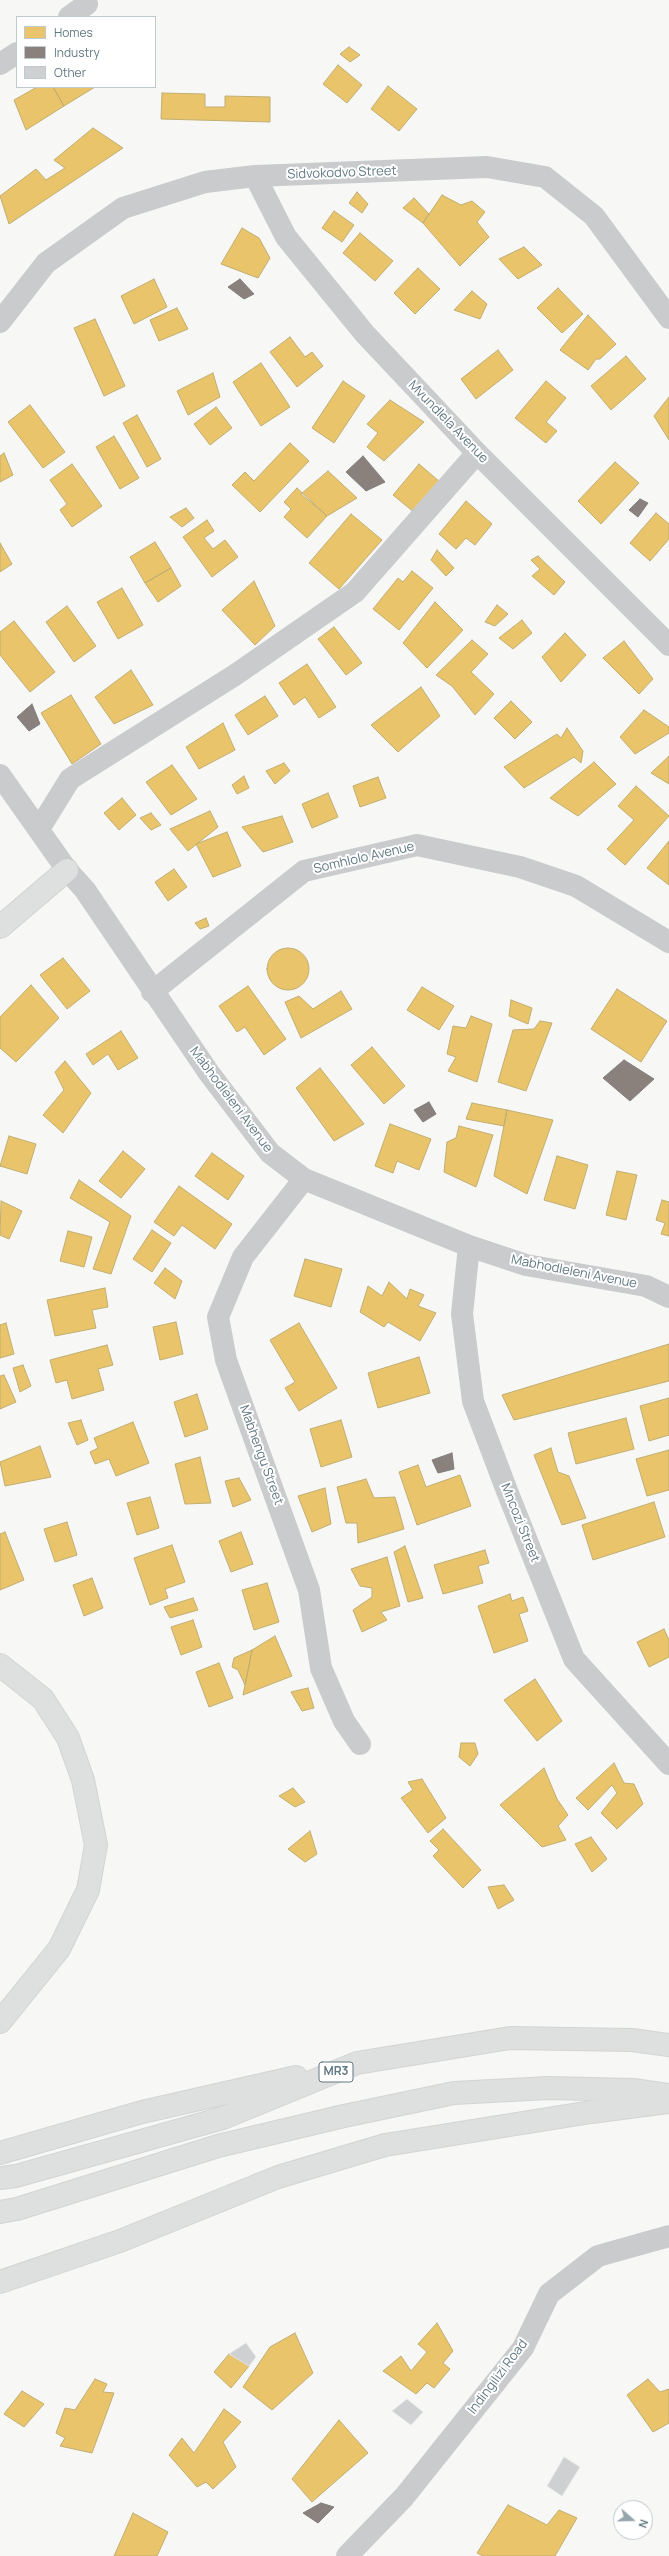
<!DOCTYPE html>
<style>
body{margin:0}
#map{position:relative;width:669px;height:2556px;overflow:hidden;background:#f7f7f6;font-family:Manrope,sans-serif}
canvas{display:block}
.legend{position:absolute;left:16px;top:16px;width:140px;height:72px;box-sizing:border-box;background:#fff;border:1px solid #c0c9cd;margin:0;padding:5px 7px;list-style:none;font-size:12px;color:#617982}
.legend li{display:flex;align-items:center;gap:8px;height:20px}
.legend b{width:20px;border:1px solid #c0c9cd}
.north{position:absolute;left:613px;top:2500px;width:40px;height:40px;box-sizing:border-box;background:#fff;border:1px solid #c0c9cd;border-radius:50%;rotate:110deg;font-size:11px;font-weight:700;line-height:16px;text-align:center;color:#617982}
.north::after{content:'';display:block;margin:auto;width:14px;height:18px;background:#96a5ab;clip-path:polygon(50% 0,100% 100%,50% 72%,0 100%)}
</style>
<div id="map">
<canvas width="669" height="2556"></canvas>
<ul class="legend">
<li><b style="height:11px;background:#e9c46a"></b>Homes</li>
<li><b style="height:11px;background:#8a817c"></b>Industry</li>
<li><b style="height:11px;background:#ced0d1"></b>Other</li>
</ul>
<div class="north">N</div>
</div>
<script>
const ctx = document.querySelector('canvas').getContext('2d');
ctx.lineJoin = 'round';
function paint(path, color) { ctx.fillStyle = color; ctx.fill(path, 'evenodd'); }
const shape = rows => new Path2D(rows.map(r => 'M' + r).join(''));
function trace(path, color, width, dash) { ctx.strokeStyle = color; ctx.lineWidth = width; ctx.lineCap = dash ? 'butt' : 'round'; ctx.setLineDash(dash || []); ctx.stroke(path); }
function write(font, color, halo, rows, align = 'center') {
  ctx.font = font + ' Manrope,sans-serif'; ctx.lineWidth = 4; ctx.setLineDash([]); ctx.textBaseline = 'middle'; ctx.strokeStyle = halo; ctx.fillStyle = color; for (const [text, x, y, turn = 0] of rows) {
    ctx.save(); ctx.translate(x, y); ctx.rotate((+turn || 0) * Math.PI / 180); ctx.textAlign = isNaN(turn) ? turn : align; if (halo) ctx.strokeText(text, 0, 0); ctx.fillText(text, 0, 0); ctx.restore();
  }
}
const homes = shape([
 [349,47,360,55,350,62,340,54,349,47],
 [338,65,362,85,347,103,323,84,338,65],
 [388,86,417,109,399,131,371,109,388,86],
 [37,87,53,87,64,106,26,130,14,100,37,87],
 [53,87,95,87,64,106,53,87],
 [162,93,205,94,205,107,225,107,225,96,270,97,270,122,161,119,162,93],
 [93,128,123,148,9,224,0,196,36,169,46,180,65,168,54,160,93,128],
 [357,192,368,204,362,213,349,203,357,192],
 [442,195,461,205,472,201,485,212,477,222,489,237,460,266,423,223,442,195],
 [414,198,429,214,423,223,403,208,414,198],
 [334,211,354,225,342,242,322,228,334,211],
 [242,228,259,238,270,258,258,278,221,264,242,228],
 [360,233,393,261,375,281,343,253,360,233],
 [524,247,542,265,518,279,499,259,524,247],
 [418,268,440,289,415,314,394,293,418,268],
 [154,279,167,307,134,324,121,296,154,279],
 [558,288,583,314,562,333,537,308,558,288],
 [472,291,487,304,480,319,454,310,472,291],
 [177,308,188,329,159,341,150,320,177,308],
 [588,315,616,344,600,359,596,359,588,370,560,350,588,315],
 [95,319,125,386,104,396,74,328,95,319],
 [290,337,305,357,312,352,323,366,297,387,270,352,290,337],
 [498,350,513,370,476,399,461,379,498,350],
 [626,356,646,379,611,410,591,386,626,356],
 [261,363,290,407,261,426,233,382,261,363],
 [213,373,220,397,188,415,177,391,213,373],
 [343,381,365,396,334,443,312,428,343,381],
 [546,381,566,398,546,422,557,431,546,443,515,418,546,381],
 [669,397,669,440,654,416,669,397],
 [390,400,424,422,384,461,367,447,378,433,367,424,390,400],
 [30,405,65,452,43,468,8,422,30,405],
 [216,407,232,428,210,445,194,424,216,407],
 [137,415,161,459,147,467,123,423,137,415],
 [114,436,139,478,120,489,96,447,114,436],
 [290,443,309,461,260,512,232,485,245,472,254,481,290,443],
 [4,453,13,475,0,482,0,456,4,453],
 [615,462,639,483,601,524,578,501,615,462],
 [72,464,102,506,72,527,60,510,67,504,50,480,72,464],
 [419,464,440,482,415,513,393,495,419,464],
 [328,471,357,498,327,516,301,494,328,471],
 [297,488,327,516,307,538,284,517,291,509,284,502,297,488],
 [466,501,492,524,475,545,466,538,456,549,439,534,466,501],
 [186,508,194,518,182,527,170,517,186,508],
 [656,513,669,524,669,539,650,561,630,543,656,513],
 [351,514,382,540,339,589,309,563,351,514],
 [207,520,214,531,204,538,213,549,225,540,238,557,212,577,183,537,207,520],
 [155,542,171,568,145,583,130,557,155,542],
 [0,543,12,564,0,572,0,543],
 [437,550,454,568,446,576,431,560,437,550],
 [538,556,565,582,554,595,532,576,540,569,531,560,538,556],
 [171,568,181,586,158,602,145,583,171,568],
 [412,571,433,588,399,630,373,609,398,578,403,582,412,571],
 [254,581,275,626,255,645,222,610,254,581],
 [122,588,143,625,118,639,97,602,122,588],
 [435,602,463,630,427,668,403,643,435,602],
 [497,605,508,614,495,626,485,622,497,605],
 [67,606,96,646,74,662,46,622,67,606],
 [522,620,532,633,513,649,499,638,522,620],
 [14,621,55,672,30,692,0,655,0,632,14,621],
 [334,627,362,663,346,675,318,639,334,627],
 [565,633,586,655,561,682,542,657,565,633],
 [472,640,488,654,471,672,494,694,475,715,452,686,436,675,472,640],
 [624,641,653,679,639,694,603,658,624,641],
 [307,664,336,707,319,718,305,697,294,705,279,683,307,664],
 [131,670,153,705,114,724,95,697,131,670],
 [421,687,440,716,398,752,371,725,421,687],
 [71,695,101,744,72,764,41,713,71,695],
 [265,696,278,716,248,735,235,715,265,696],
 [511,701,532,722,515,739,494,718,511,701],
 [644,710,669,727,669,733,635,754,620,737,644,710],
 [223,723,235,750,199,769,186,747,223,723],
 [567,728,583,751,581,763,574,757,524,788,504,767,557,734,561,738,567,728],
 [669,756,669,784,651,773,669,756],
 [594,762,616,784,578,816,550,798,594,762],
 [284,763,290,771,275,784,266,771,284,763],
 [172,765,197,799,171,815,146,782,172,765],
 [244,776,249,788,237,794,232,785,244,776],
 [378,777,386,798,360,807,353,786,378,777],
 [636,786,669,816,625,865,607,849,634,820,618,806,636,786],
 [328,793,338,817,312,828,302,804,328,793],
 [122,798,136,815,119,830,104,813,122,798],
 [210,811,218,827,188,851,170,829,210,811],
 [151,813,161,825,151,830,140,818,151,813],
 [282,816,293,842,263,852,242,827,282,816],
 [227,832,241,866,213,877,196,844,227,832],
 [669,841,669,885,647,868,669,841],
 [174,869,187,887,168,901,155,882,174,869],
 [206,918,209,926,200,929,195,923,206,918],
 '267 969a21 21 0 1 1 42 0a21 21 0 1 1-42 0Z',
 [63,958,90,991,67,1009,40,975,63,958],
 [31,985,59,1018,16,1062,0,1048,0,1017,31,985],
 [248,986,286,1039,264,1055,245,1027,237,1032,219,1006,248,986],
 [422,987,454,1006,439,1030,407,1010,422,987],
 [617,989,667,1021,641,1062,591,1029,617,989],
 [341,991,352,1009,301,1038,285,1002,299,996,313,1009,341,991],
 [511,1000,532,1008,528,1024,509,1016,511,1000],
 [471,1016,492,1024,477,1082,448,1071,456,1057,447,1054,453,1026,466,1028,471,1016],
 [540,1021,552,1023,526,1091,498,1082,513,1030,534,1029,540,1021],
 [121,1031,138,1058,118,1070,108,1054,93,1065,86,1054,121,1031],
 [372,1047,405,1086,384,1104,351,1065,372,1047],
 [65,1061,91,1093,63,1133,43,1115,64,1090,55,1072,65,1061],
 [320,1068,364,1124,334,1141,296,1088,320,1068],
 [472,1103,507,1110,504,1126,466,1119,472,1103],
 [507,1110,553,1120,527,1194,494,1176,507,1110],
 [390,1124,431,1139,419,1170,397,1161,393,1173,375,1166,390,1124],
 [459,1126,493,1135,476,1187,444,1172,447,1142,456,1138,459,1126],
 [9,1136,36,1144,27,1174,0,1166,9,1136],
 [123,1151,145,1169,121,1198,99,1181,123,1151],
 [212,1153,244,1176,228,1200,195,1176,212,1153],
 [557,1156,588,1165,575,1209,544,1200,557,1156],
 [617,1171,637,1175,626,1220,606,1215,617,1171],
 [79,1180,131,1216,111,1274,93,1269,110,1222,70,1198,79,1180],
 [179,1186,232,1224,215,1249,182,1225,174,1236,154,1222,179,1186],
 [662,1200,669,1202,669,1236,661,1234,665,1223,656,1220,662,1200],
 [1,1201,22,1211,9,1239,0,1235,1,1201],
 [152,1230,171,1243,152,1272,133,1259,152,1230],
 [68,1231,92,1237,84,1267,60,1261,68,1231],
 [305,1259,342,1269,331,1307,294,1296,305,1259],
 [165,1268,182,1281,175,1299,154,1283,165,1268],
 [389,1282,407,1299,410,1289,424,1295,418,1306,436,1313,420,1341,388,1322,384,1327,360,1312,368,1286,382,1296,389,1282],
 [105,1288,108,1307,92,1310,96,1328,55,1336,47,1300,105,1288],
 [176,1322,183,1354,160,1360,153,1327,176,1322],
 [6,1323,14,1354,0,1358,0,1325,6,1323],
 [299,1323,337,1388,299,1411,285,1388,295,1382,270,1340,299,1323],
 [669,1344,669,1381,514,1420,502,1395,669,1344],
 [107,1345,113,1365,98,1369,104,1390,72,1399,67,1380,56,1383,50,1360,107,1345],
 [419,1357,430,1393,378,1408,368,1373,419,1357],
 [23,1365,31,1386,20,1392,13,1368,23,1365],
 [4,1375,16,1402,0,1409,0,1376,4,1375],
 [197,1394,208,1429,185,1437,174,1402,197,1394],
 [669,1398,669,1435,649,1441,640,1406,669,1398],
 [626,1418,634,1449,576,1464,568,1433,626,1418],
 [81,1420,88,1440,77,1445,68,1423,81,1420],
 [341,1420,352,1457,321,1467,310,1429,341,1420],
 [133,1422,149,1463,116,1476,109,1459,95,1464,90,1452,98,1448,94,1438,133,1422],
 [40,1446,51,1477,5,1486,0,1462,40,1446],
 [551,1448,558,1472,569,1476,586,1518,562,1525,534,1455,551,1448],
 [669,1450,669,1490,647,1496,636,1459,669,1450],
 [200,1457,211,1503,185,1504,175,1464,200,1457],
 [418,1465,426,1487,460,1475,471,1506,417,1525,399,1472,418,1465],
 [239,1478,251,1500,233,1507,225,1481,239,1478],
 [366,1479,374,1498,395,1497,404,1529,358,1543,357,1523,346,1523,337,1487,366,1479],
 [325,1488,331,1524,312,1532,298,1496,325,1488],
 [150,1497,159,1528,137,1535,127,1503,150,1497],
 [654,1502,665,1537,593,1560,582,1525,654,1502],
 [67,1522,77,1555,55,1562,44,1529,67,1522],
 [5,1532,24,1580,0,1590,0,1534,5,1532],
 [241,1532,253,1564,231,1572,219,1541,241,1532],
 [172,1545,185,1582,165,1589,168,1598,150,1605,134,1558,172,1545],
 [405,1546,423,1598,408,1602,394,1552,405,1546],
 [485,1550,489,1563,478,1566,483,1583,443,1594,434,1565,485,1550],
 [387,1557,400,1606,381,1612,387,1620,362,1632,353,1610,372,1597,372,1588,360,1586,351,1569,387,1557],
 [92,1578,103,1608,84,1616,73,1585,92,1578],
 [267,1583,279,1622,254,1630,242,1590,267,1583],
 [510,1594,512,1601,523,1597,528,1611,519,1614,528,1641,494,1653,478,1606,510,1594],
 [193,1598,198,1610,170,1618,164,1607,193,1598],
 [193,1620,202,1647,181,1655,171,1627,193,1620],
 [664,1629,669,1640,669,1657,649,1667,637,1642,664,1629],
 [275,1636,292,1676,243,1695,252,1650,275,1636],
 [252,1650,248,1671,245,1685,238,1670,232,1667,234,1658,252,1650],
 [219,1663,233,1698,209,1707,196,1672,219,1663],
 [535,1679,562,1721,537,1741,504,1700,535,1679],
 [308,1688,314,1708,302,1711,291,1692,308,1688],
 [461,1743,475,1743,478,1754,470,1766,459,1757,461,1743],
 [614,1763,624,1783,634,1784,643,1804,617,1829,601,1813,617,1793,612,1785,588,1810,576,1798,614,1763],
 [544,1768,557,1799,568,1815,558,1826,566,1840,542,1847,500,1805,544,1768],
 [422,1779,446,1818,428,1833,401,1798,413,1790,408,1782,422,1779],
 [293,1788,305,1802,295,1807,279,1796,293,1788],
 [443,1829,481,1870,463,1888,433,1856,439,1850,430,1841,443,1829],
 [310,1831,317,1854,305,1862,288,1849,310,1831],
 [591,1837,607,1859,592,1872,575,1844,591,1837],
 [504,1885,514,1900,498,1909,488,1887,504,1885],
 [437,2323,453,2351,443,2363,450,2369,434,2388,427,2383,416,2394,383,2371,401,2356,411,2371,427,2352,418,2344,437,2323],
 [295,2333,313,2373,272,2410,243,2387,270,2347,295,2333],
 [229,2354,249,2366,231,2388,214,2372,229,2354],
 [95,2379,107,2384,103,2392,114,2393,92,2453,60,2446,65,2438,56,2433,65,2408,75,2410,95,2379],
 [648,2379,660,2392,669,2389,669,2423,653,2432,627,2395,648,2379],
 [22,2391,44,2404,24,2427,4,2414,22,2391],
 [224,2409,241,2422,223,2442,236,2467,213,2489,206,2482,197,2487,169,2455,182,2438,194,2453,224,2409],
 [339,2420,368,2453,312,2502,292,2479,339,2420],
 [508,2505,547,2525,559,2510,577,2518,555,2556,483,2556,477,2553,508,2505],
 [133,2513,168,2532,157,2556,114,2556,133,2513]
]);
paint(homes, '#e9c46a');
trace(homes, '#c0ae71', 1);
const industry = shape([
 [240,279,254,294,244,299,228,287,240,279],
 [363,456,385,482,366,491,346,472,363,456],
 [640,499,648,503,638,517,629,510,640,499],
 [32,704,40,724,29,731,17,717,32,704],
 [624,1060,654,1079,630,1101,603,1078,624,1060],
 [429,1102,436,1114,423,1122,414,1110,429,1102],
 [452,1453,454,1469,438,1473,432,1460,452,1453],
 [321,2503,334,2507,318,2523,303,2513,321,2503]
]);
paint(industry, '#8a817c');
trace(industry, '#7e7f7e', 1);
const building = shape([
 [246,2343,256,2357,249,2366,229,2354,246,2343],
 [407,2399,423,2412,411,2425,392,2411,407,2399],
 [564,2457,580,2467,562,2496,547,2486,564,2457]
]);
paint(building, '#ced0d1');
trace(building, '#e6e6e6', 1);
const secondary = shape([
 [0,927,67,870],
 [0,1665,43,1699,68,1738,83,1780,96,1845,88,1890,59,1949,0,2022]
]);
const highway = shape([
 [0,2153,142,2112,296,2077],
 [0,2178,16,2176,223,2118,357,2063,510,2038,632,2040,669,2045],
 [0,2212,17,2209,218,2146,344,2116,454,2093,549,2088,633,2090,669,2095],
 [0,2282,120,2241,278,2177,385,2145,591,2112,669,2102]
]);
trace(secondary, '#d2d4d4', 24);
trace(highway, '#d3d4d4', 24);
trace(shape([
 [69,17,87,4],
 [0,64,17,53],
 [255,176,286,237,365,334,477,453,669,645],
 [0,322,46,263,123,208,205,182,255,176,487,167,545,177,594,216,669,318],
 [0,775,67,870,85,890,209,1073,270,1153,304,1179,469,1246,526,1265,646,1286,669,1297],
 [39,829,70,779,235,675,355,592,477,453],
 [152,992,304,871,417,845,520,867,576,886,669,942],
 [304,1179,243,1257,218,1317,226,1360,309,1590,321,1668,344,1721,360,1744],
 [469,1246,462,1314,473,1401,507,1491,574,1659,669,1764],
 [347,2556,404,2497,523,2348,549,2294,598,2256,669,2236]
]), '#c9cbcc', 22);
trace(secondary, '#dedfdf', 22);
trace(highway, '#dedfdf', 22);
for (const [x, y, w] of [
 [336,2072,34]
]) { const box = new Path2D(); box.roundRect(x - w / 2, y - 10, w, 20, 3); ctx.fillStyle = '#fff'; ctx.fill(box); trace(box, '#617982', 1); }
write('bold 12px', '#617982', null, [
 ["MR3",336,2072]
]);
write('13px', '#617982', '#fff', [
 ["Sidvokodvo Street",342,173,-2],
 ["Mvundlela Avenue",448,422,46],
 ["Somhlolo Avenue",364,858,-13],
 ["Mabhodleleni Avenue",231,1100,53],
 ["Mabhodleleni Avenue",574,1272,11],
 ["Mabhengu Street",261,1455,70],
 ["Mncozi Street",520,1523,68],
 ["Indingilizi Road",498,2377,-53]
]);
</script>
